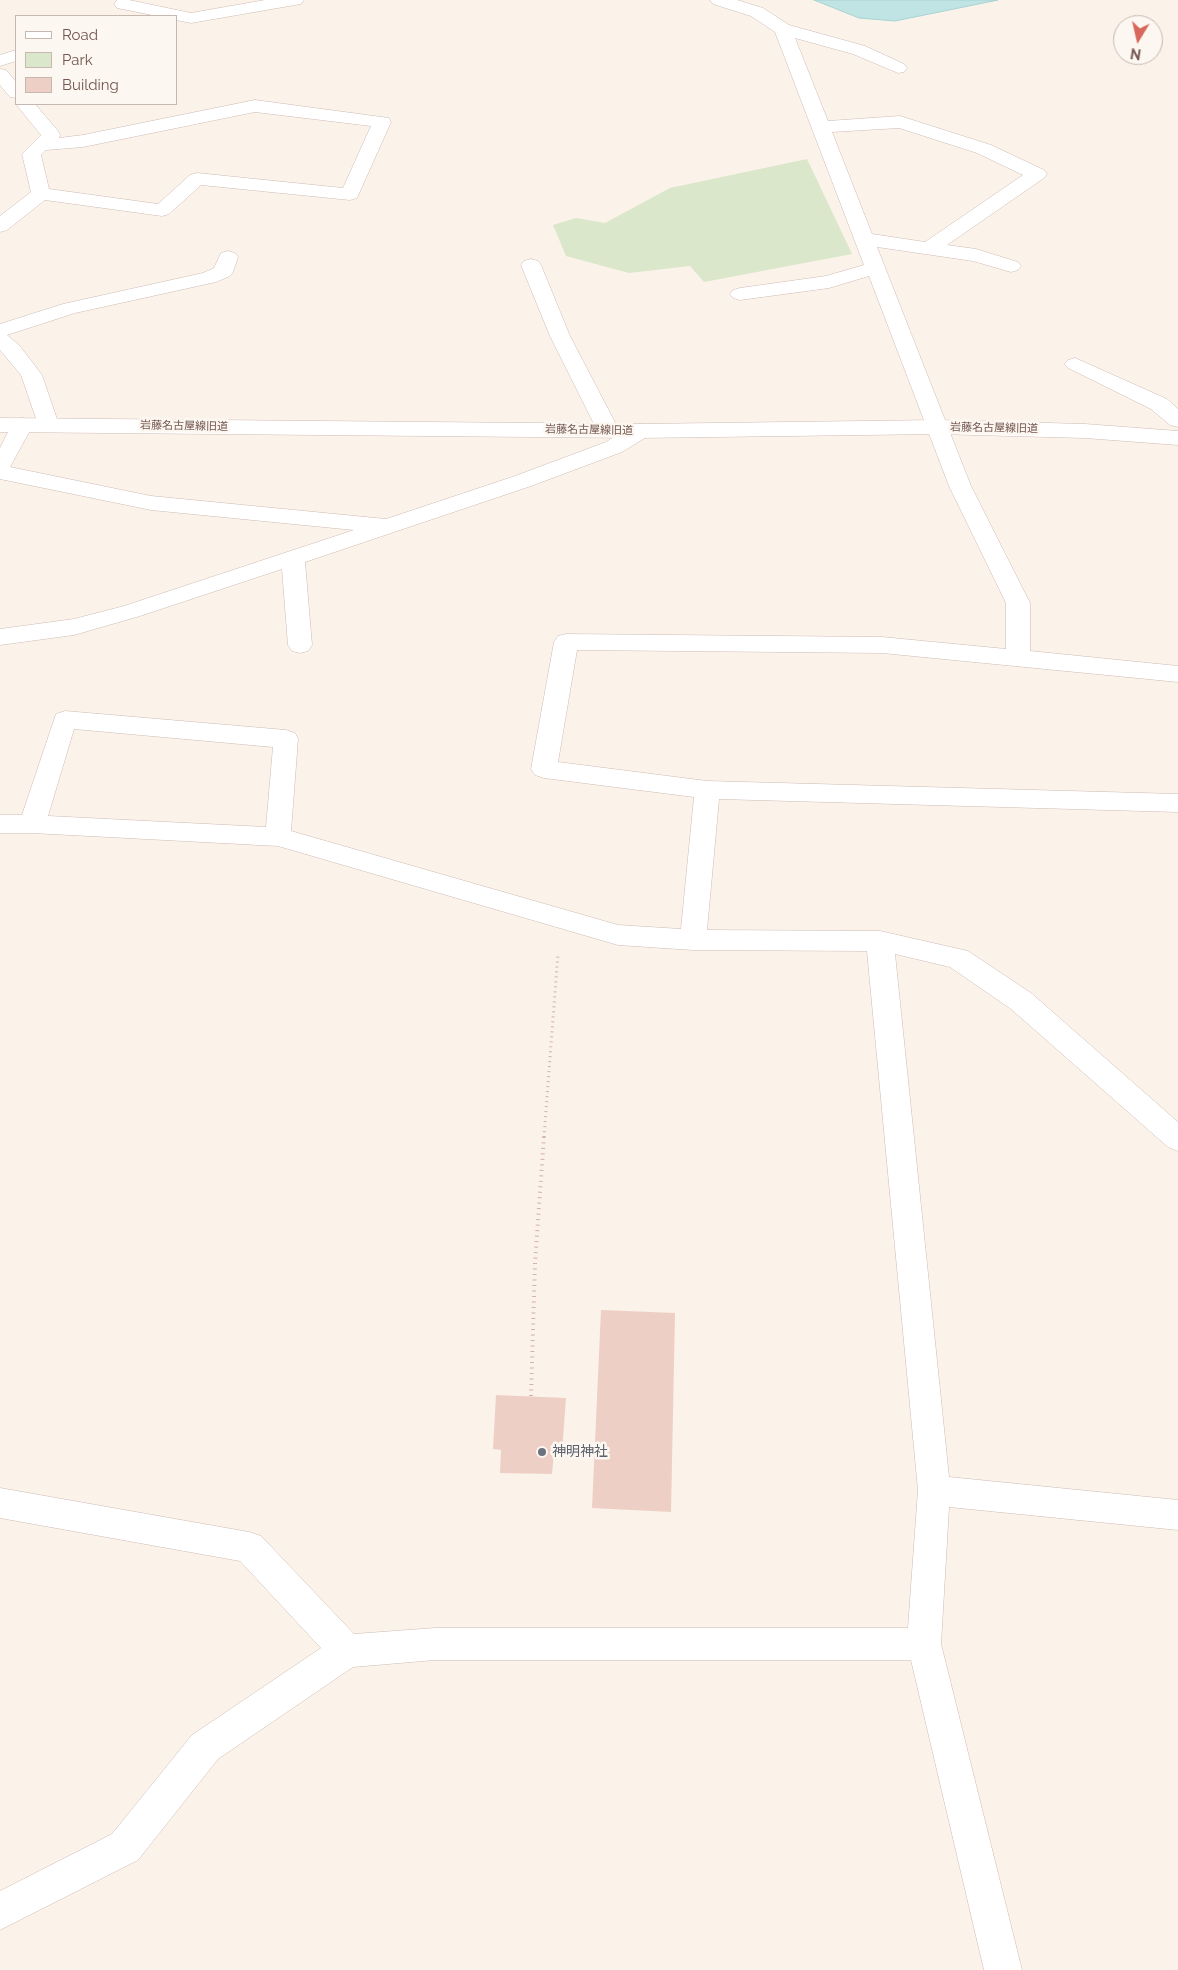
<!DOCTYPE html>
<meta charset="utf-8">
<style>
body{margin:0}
#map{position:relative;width:1178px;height:1970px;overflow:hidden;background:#fbf2ea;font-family:Raleway,sans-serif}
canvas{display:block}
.legend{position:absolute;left:15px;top:15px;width:162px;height:90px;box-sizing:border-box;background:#fdf7f1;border:1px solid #c6b7b1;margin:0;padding:6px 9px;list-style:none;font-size:15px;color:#735750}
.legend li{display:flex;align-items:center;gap:10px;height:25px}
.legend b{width:25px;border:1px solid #c6b7b1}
.north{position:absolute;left:1113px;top:15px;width:50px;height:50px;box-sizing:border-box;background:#fdf7f1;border:1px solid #c6b7b1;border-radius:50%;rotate:189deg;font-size:14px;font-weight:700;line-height:20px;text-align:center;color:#735750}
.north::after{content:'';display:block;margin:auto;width:18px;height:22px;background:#d8675c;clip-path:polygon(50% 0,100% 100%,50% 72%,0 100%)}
</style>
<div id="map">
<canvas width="1178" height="1970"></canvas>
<ul class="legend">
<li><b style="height:6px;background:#fff"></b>Road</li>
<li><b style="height:14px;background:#dae7ca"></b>Park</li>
<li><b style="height:14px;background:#edcfc5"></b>Building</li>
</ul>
<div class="north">N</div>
</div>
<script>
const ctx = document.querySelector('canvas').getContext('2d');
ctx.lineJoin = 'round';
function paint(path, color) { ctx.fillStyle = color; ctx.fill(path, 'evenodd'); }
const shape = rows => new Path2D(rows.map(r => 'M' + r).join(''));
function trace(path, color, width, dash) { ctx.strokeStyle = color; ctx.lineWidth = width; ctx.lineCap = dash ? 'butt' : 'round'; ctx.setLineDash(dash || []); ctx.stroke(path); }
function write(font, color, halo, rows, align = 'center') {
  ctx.font = font + ' Raleway,"Noto Sans JP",sans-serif'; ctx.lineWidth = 5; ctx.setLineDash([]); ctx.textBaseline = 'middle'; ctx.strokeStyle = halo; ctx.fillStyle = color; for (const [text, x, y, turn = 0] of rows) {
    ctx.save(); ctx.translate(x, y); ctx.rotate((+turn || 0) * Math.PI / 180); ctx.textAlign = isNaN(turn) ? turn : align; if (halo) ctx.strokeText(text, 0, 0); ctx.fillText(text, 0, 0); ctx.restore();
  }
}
paint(shape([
 [807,159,852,254,704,282,690,266,629,273,566,256,553,225,576,218,605,223,670,188]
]), '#dae7ca');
const water = shape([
 [814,0,998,0,895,21,859,18,814,0]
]);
paint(water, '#c0e3e3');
trace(water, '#a7d3d3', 1);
paint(shape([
 [601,1310,675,1313,671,1512,592,1508],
 [496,1395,566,1398,562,1452,554,1452,552,1474,500,1473,501,1450,493,1449]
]), '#edcfc5');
const minor = shape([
 [117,0,129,0,191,13,265,0,304,0,301,4,295,5,191,23,176,20,176,16,157,16,117,8,114,4,117,0],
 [710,0,737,0,763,8,789,25,865,46,904,64,907,68,904,72,898,73,853,54,795,38,828,121,900,116,991,145,1044,170,1047,174,1044,178,947,245,976,249,1018,262,1021,266,1018,270,1011,272,973,261,877,247,971,486,1030,603,1030,651,1178,666,1178,682,882,653,577,650,558,762,707,781,1178,794,1178,812,719,799,707,930,880,931,968,951,1031,993,1178,1122,1178,1151,1168,1147,1011,1009,950,967,895,954,949,1477,1178,1500,1178,1530,949,1507,941,1644,1022,1970,984,1970,911,1660,435,1660,353,1667,218,1759,138,1860,0,1930,0,1891,112,1834,192,1735,321,1648,240,1561,0,1518,0,1488,249,1532,261,1536,354,1634,435,1628,908,1628,918,1490,867,951,693,950,618,945,278,846,32,833,0,833,0,815,22,815,56,714,65,711,286,730,295,733,298,739,291,831,618,925,681,929,694,797,544,778,535,775,531,769,554,642,558,636,566,634,882,637,1006,649,1006,603,949,486,869,276,829,288,740,300,733,298,730,294,733,290,740,288,826,276,864,265,775,32,751,16,713,4,710,0],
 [899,128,977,153,1023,175,925,242,872,234,832,132,899,128],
 [74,729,273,747,266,827,48,816,74,729],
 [16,50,16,61,0,66,0,55,16,50],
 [0,69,6,70,16,82,16,98,10,97,0,85,0,69],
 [255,100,389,118,391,122,357,198,350,200,201,185,169,214,162,216,45,200,7,230,0,232,0,216,31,192,22,154,41,135,19,108,16,104,16,103,35,104,58,131,60,135,59,138,83,135,255,100],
 [255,112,371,126,343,188,197,173,190,175,158,204,49,189,41,155,46,150,83,147,255,112],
 [228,251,235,253,238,257,233,272,230,276,216,282,75,313,7,335,19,345,42,375,59,425,56,430,48,432,40,430,21,375,0,350,0,324,63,304,203,273,214,268,221,253,228,251],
 [531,259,538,261,541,265,570,336,619,430,616,435,608,437,600,435,597,430,550,336,521,265,524,261,531,259],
 [1075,358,1167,399,1178,409,1178,427,1170,425,1151,409,1068,368,1064,364,1068,360,1075,358],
 [22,418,30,420,33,425,10,467,151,496,386,519,515,476,606,442,632,426,640,424,648,426,651,431,648,436,622,452,531,486,305,562,312,645,308,651,300,653,292,651,288,645,282,569,140,616,74,635,0,645,0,629,74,619,124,606,354,530,151,510,0,479,0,448,14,420,22,418]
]);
const tertiary = shape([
 [0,418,640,424,937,420,1085,424,1178,431,1178,445,1085,438,937,434,640,438,0,432,0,418]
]);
trace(minor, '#cebbb4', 1);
trace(tertiary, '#cebbb4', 1);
trace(shape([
 [544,1137,558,953]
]), '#d3b2a7', 3, [1, 4]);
trace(shape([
 [531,1396,535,1263,544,1136]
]), '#d3b2a7', 4, [1, 4.5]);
paint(minor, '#fff');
paint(tertiary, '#fff');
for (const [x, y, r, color] of [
 [542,1452,5,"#6b7280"]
]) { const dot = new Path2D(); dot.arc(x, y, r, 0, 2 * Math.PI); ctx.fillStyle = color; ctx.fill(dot); trace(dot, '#fdf7f1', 2); }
write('11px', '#735750', '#fdf7f1', [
 ["岩藤名古屋線旧道",184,426,1],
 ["岩藤名古屋線旧道",994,428,1],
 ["岩藤名古屋線旧道",589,430,1]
]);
write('14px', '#5b616d', '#fdf7f1', [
 ["神明神社",552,1452]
], 'left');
</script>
